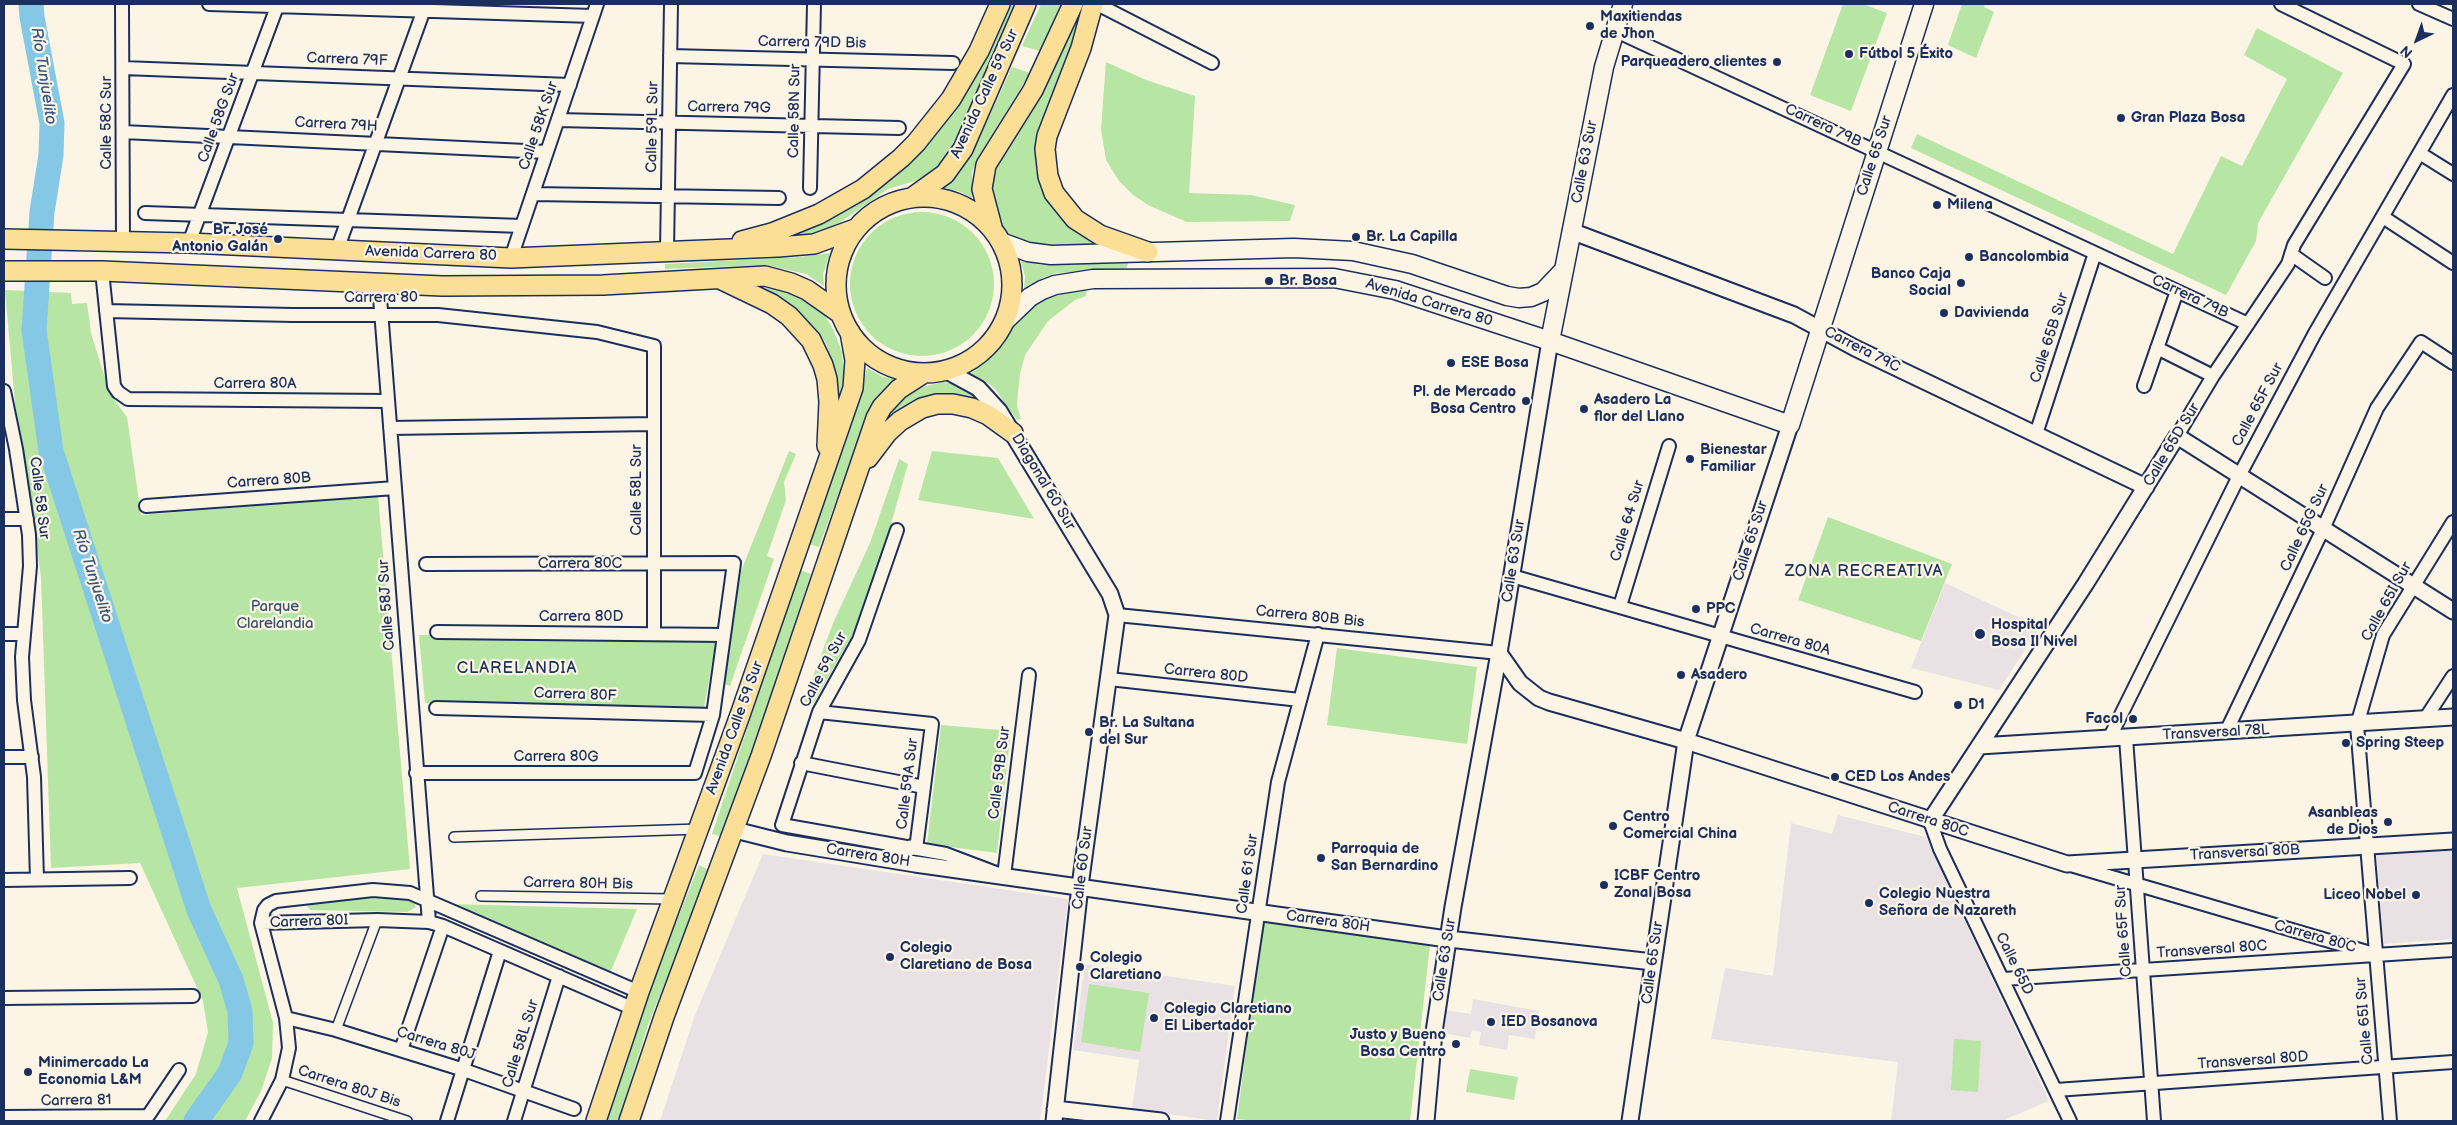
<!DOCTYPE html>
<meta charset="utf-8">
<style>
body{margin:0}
#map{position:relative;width:2457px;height:1125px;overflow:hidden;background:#fcf5e5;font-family:"Balsamiq Sans",sans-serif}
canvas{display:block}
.frame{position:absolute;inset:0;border:5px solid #1b2f5e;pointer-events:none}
.north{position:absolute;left:2392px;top:15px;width:50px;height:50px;-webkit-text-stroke:4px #fcf5e5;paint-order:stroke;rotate:222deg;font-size:14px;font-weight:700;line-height:20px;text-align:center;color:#1b2f5e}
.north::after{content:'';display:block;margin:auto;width:18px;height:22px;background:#1b2f5e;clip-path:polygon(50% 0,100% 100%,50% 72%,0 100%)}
</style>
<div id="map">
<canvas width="2457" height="1125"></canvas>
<div class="frame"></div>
<div class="north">N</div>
</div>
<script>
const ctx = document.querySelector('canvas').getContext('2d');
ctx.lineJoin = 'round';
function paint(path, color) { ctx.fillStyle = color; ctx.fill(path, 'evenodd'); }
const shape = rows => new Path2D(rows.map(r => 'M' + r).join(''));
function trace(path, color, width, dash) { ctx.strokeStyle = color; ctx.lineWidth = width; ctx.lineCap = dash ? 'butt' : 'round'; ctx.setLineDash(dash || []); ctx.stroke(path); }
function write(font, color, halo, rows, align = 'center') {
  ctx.font = font + ' "Balsamiq Sans",sans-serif'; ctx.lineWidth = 4.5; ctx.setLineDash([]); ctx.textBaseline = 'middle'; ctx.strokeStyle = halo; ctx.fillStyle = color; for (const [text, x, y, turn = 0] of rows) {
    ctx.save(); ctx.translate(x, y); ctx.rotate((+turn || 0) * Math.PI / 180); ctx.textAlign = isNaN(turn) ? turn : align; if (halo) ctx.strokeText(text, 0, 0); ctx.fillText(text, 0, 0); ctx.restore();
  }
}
paint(shape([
 [1945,583,2040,627,1999,690,1911,668],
 [1838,815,1926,837,2049,1101,2006,1119,2006,1121,1891,1121,1898,1062,1711,1039,1725,968,1773,976,1791,823,1832,834],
 [2453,846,2453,939,2384,944,2376,851],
 [763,854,1068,899,1040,1121,660,1121,695,1015],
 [1085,964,1235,986,1217,1121,1132,1109,1139,1060,1073,1050],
 [1473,999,1539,1011,1535,1039,1509,1035,1507,1050,1479,1045,1481,1032,1472,1030,1470,1038,1443,1033,1446,1010,1471,1014]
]), '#eae1e4');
paint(shape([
 [1010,4,1017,4,958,135,946,156,934,170,918,180,888,189,839,223,821,233,795,239,776,240,861,200,906,165,948,118,978,72],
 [1041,4,1061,4,1040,51,1022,46],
 [1843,4,1863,4,1887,13,1851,111,1810,95],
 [1962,4,1985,4,1984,7,1994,12,1976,58,1948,45],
 [1082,8,1078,34,1038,150,1072,228,1099,244,1037,245,1019,240,1007,232,997,221,992,209,991,179,1009,145,1038,101,1058,62],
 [2257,28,2343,73,2258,223,2256,241,2226,295,1911,148,1917,134,2173,254,2221,156,2242,166,2287,79,2244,55],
 [1106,62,1146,80,1195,96,1189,193,1251,195,1295,205,1290,221,1187,222,1150,206,1133,195,1119,181,1106,160,1101,129],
 [1012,67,1030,73,978,157,972,172,972,199,961,192,944,188,959,173,974,150],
 '850 284a72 72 0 1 1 144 0a72 72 0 1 1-144 0Z',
 [830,253,823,274,824,286,806,274,766,265,665,269,665,264,799,257],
 [1021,261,1041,265,1128,263,1127,268,1057,273,1042,278,1024,288,1025,277],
 [749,286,791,291,807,299,822,311,833,329,842,352,844,376,840,396,835,371,826,343,813,326,794,310],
 [1087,289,1086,296,1075,300,1048,321,1025,355,1020,374,1018,392,1017,406,1021,419,1017,420,995,389,984,380,970,374,988,360,1022,315,1039,302,1063,293],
 [5,290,71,293,72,304,87,303,91,333,104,375,115,401,127,417,141,515,378,496,410,869,237,888,273,1023,272,1058,261,1091,245,1121,165,1121,196,1074,208,1032,203,1001,140,863,51,868,41,578,33,516,24,479,19,449],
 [867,368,883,377,898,378,877,397,868,413,819,547,809,544,852,424],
 [942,382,958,384,974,393,983,402,964,398,887,423,893,408,906,395,923,387],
 [789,451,796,454,784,482,786,500,767,556,774,559,730,686,722,683,741,571],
 [932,451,998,458,1034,519,918,500],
 [899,459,908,464,883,552,855,630,812,706,802,705,834,621,870,543],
 [1828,517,1952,564,1921,641,1798,600],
 [800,570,811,574,723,837,712,834],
 [656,634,717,636,704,708,425,703,419,635],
 [1337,648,1477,667,1467,744,1327,725],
 [941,725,1011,731,997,853,927,844],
 [699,865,711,871,649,1022,618,1121,607,1121,659,965],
 [359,898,407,899,415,904,416,907,407,912,310,910,307,906,312,903],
 [449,904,637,909,610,973],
 [1263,921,1430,945,1410,1121,1256,1121,1237,1119],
 [1089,984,1149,993,1140,1052,1081,1042],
 [1954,1039,1981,1041,1978,1092,1951,1090],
 [1470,1069,1518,1077,1514,1100,1466,1092]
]), '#b7e5a3');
trace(shape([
 [31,4,32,17,52,123,51,155,42,212,34,330,51,451,199,910,231,980,240,1011,241,1043,230,1073,196,1121]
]), '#85c8e6', 25);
const pedestrian = shape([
 [454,837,699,829],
 [481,896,673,899],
 [336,1030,377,920],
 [282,1080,407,1121]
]);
const minor = shape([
 [122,4,123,242],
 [209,4,593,16],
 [1097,4,1212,63],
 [2419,4,2453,19],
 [1614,30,2248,324],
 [670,56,953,63],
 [123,68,570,85],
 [558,120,899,128],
 [123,132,547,152],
 [2421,154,2453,174],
 [810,188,814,4],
 [533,194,779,198],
 [145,213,522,226],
 [2383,217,2453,263],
 [189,243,278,4],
 [337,250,426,4],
 [667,251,671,4],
 [2291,254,2325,278],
 [511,258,597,4],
 [102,271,114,386,118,392,128,399,388,401],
 [379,285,429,922],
 [106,311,293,315,438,315,597,332,654,346,654,633],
 [2157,348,2213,376],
 [2144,386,2177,291],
 [4,391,16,449,29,535,30,566,22,657,24,700,34,777,37,879],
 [390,428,653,424],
 [2036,434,2095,253],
 [2177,436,2213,376,2288,264,2294,245,2404,64,2281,4],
 [146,506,395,488],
 [4,519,27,519],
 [897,530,859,640,819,712,782,825,946,854,1004,876,1029,675],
 [1512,576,1915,692],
 [1620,606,1669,446],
 [1117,615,1499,653],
 [437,632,724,635],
 [4,634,23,634],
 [1109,679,1300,700],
 [436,708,713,715],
 [819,712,932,724,916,849],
 [2425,719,2453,676],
 [2226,732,2323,529,2377,408,2421,342,2453,363],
 [2126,738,2154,1121],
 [2109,739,2239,476,2315,333,2453,95],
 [4,757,32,757],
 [801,763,924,787],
 [416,773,695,773,713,715,734,563,426,564],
 [1930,821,1940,849,2070,1121],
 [2074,866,2367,952],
 [4,880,130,878],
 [261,923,377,920,429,922,443,926,634,1009],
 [2003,979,2453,950],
 [4,998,193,996],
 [286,1018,336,1030,464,1070,574,1109],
 [401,1050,443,926],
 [2056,1090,2453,1062],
 [4,1117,148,1116,179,1070],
 [261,1121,282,1080,289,1048,286,1018,261,923,264,910,268,905,276,901,373,890,410,893,639,992],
 [447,1121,500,951],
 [514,1121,559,976],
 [1227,1121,1278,782,1318,634],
 [2390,1121,2357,725,2383,635,2453,522]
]);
const tertiary = shape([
 [1571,231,1794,315,1855,348,2146,487],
 [945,370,978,388,999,411,1110,594,1117,615,1080,886,1054,1121],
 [1499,653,1520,683,1539,698,1549,702,1686,741,2067,864,2453,841],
 [1979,746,2453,717],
 [1930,821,2086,583,2177,436,2453,611],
 [735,830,787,843,915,864,1440,938,1653,962],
 [884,858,910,848],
 [1055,1109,1161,1121],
 [1426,1121,1434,1032,1453,907,1499,653,1550,341],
 [1630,1121,1686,741,1790,425]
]);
const secondary = shape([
 [1001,242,1028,252,1051,255,1294,248,1353,251,1412,264,1507,296,1519,298,1531,297,1543,292,1563,271],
 [1005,321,1030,297,1042,290,1055,285,1093,279,1334,278,1395,290,1550,341,1790,425,1924,4],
 [1550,341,1604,67,1623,4]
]);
const primary = shape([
 [1093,4,1081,48,1047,136,1045,149,1048,176,1054,193,1075,219,1100,235,1148,252],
 [913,197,945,174,963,149,1026,4],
 '836 285a88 88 0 1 1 176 0a88 88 0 1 1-176 0Z',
 [992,227,982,189,986,165,1033,90,1073,4],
 [4,239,189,243,511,258,778,247,814,244,855,229],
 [742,241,772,233,819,214,863,189,901,158,916,143,951,99,979,51,1000,4],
 [4,271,102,271,442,286,603,285,765,276,791,283,807,290,841,314],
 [720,279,772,304,789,316,811,340,823,365,827,379,829,402,827,446],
 [868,458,887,433,900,421,922,408,937,404,953,404,972,408,988,415,1013,433],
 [596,1121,639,992,740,715,853,388,855,360,850,332],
 [629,1121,664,1017,761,756,876,418,882,407,899,389,924,373]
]);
trace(pedestrian, '#1b2f5e', 12);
trace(minor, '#1b2f5e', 16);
trace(tertiary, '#1b2f5e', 19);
trace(secondary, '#1b2f5e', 21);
trace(primary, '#1b2f5e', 22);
trace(pedestrian, '#fcf5e5', 9);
trace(minor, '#fcf5e5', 12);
trace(tertiary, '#fcf5e5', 15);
trace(secondary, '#fcf5e5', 18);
trace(primary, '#fbdf96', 19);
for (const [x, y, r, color] of [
 [1590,26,5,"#1b2f5e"],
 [1849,54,5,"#1b2f5e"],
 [1777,62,5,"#1b2f5e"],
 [2121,118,5,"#1b2f5e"],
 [1937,205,5,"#1b2f5e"],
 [1356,237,5,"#1b2f5e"],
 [278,239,5,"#1b2f5e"],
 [1969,257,5,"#1b2f5e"],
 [1269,281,5,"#1b2f5e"],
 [1961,283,5,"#1b2f5e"],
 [1944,313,5,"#1b2f5e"],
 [1451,363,5,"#1b2f5e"],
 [1526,401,5,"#1b2f5e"],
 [1584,409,5,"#1b2f5e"],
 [1690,459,5,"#1b2f5e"],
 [1696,609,5,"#1b2f5e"],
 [1980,634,6,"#1b2f5e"],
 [1681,675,5,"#1b2f5e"],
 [1958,705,5,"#1b2f5e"],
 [2133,719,5,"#1b2f5e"],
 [1089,732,5,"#1b2f5e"],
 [2346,743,5,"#1b2f5e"],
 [1835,777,5,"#1b2f5e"],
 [2388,822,5,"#1b2f5e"],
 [1613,826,5,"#1b2f5e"],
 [1321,858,5,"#1b2f5e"],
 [1604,885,5,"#1b2f5e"],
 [2416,895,5,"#1b2f5e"],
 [1869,903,5,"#1b2f5e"],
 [890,957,5,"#1b2f5e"],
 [1080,967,5,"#1b2f5e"],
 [1154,1018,5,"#1b2f5e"],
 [1491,1022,5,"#1b2f5e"],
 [1456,1044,5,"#1b2f5e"],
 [28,1072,5,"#1b2f5e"]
]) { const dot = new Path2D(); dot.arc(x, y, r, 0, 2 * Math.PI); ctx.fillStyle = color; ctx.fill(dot); trace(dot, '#fcf5e5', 2); }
write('bold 15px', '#1b2f5e', '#fcf5e5', [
 ["Maxitiendas",1600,17],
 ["de Jhon",1600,34],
 ["Fútbol 5 Éxito",1859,54],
 ["Parqueadero clientes",1767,62,"right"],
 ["Gran Plaza Bosa",2131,118],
 ["Milena",1947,205],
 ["Br. José",268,230,"right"],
 ["Antonio Galán",268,247,"right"],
 ["Br. La Capilla",1366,237],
 ["Bancolombia",1979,257],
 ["Banco Caja",1951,274,"right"],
 ["Social",1951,291,"right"],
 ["Br. Bosa",1279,281],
 ["Davivienda",1954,313],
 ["ESE Bosa",1461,363],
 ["Pl. de Mercado",1516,392,"right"],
 ["Bosa Centro",1516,409,"right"],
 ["Asadero La",1594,400],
 ["flor del Llano",1594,417],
 ["Bienestar",1700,450],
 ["Familiar",1700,467],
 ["PPC",1706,609],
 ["Hospital",1991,625],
 ["Bosa Il Nivel",1991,642],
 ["Asadero",1691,675],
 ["D1",1968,705],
 ["Facol",2123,719,"right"],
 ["Br. La Sultana",1099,723],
 ["del Sur",1099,740],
 ["Spring Steep",2356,743],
 ["CED Los Andes",1845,777],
 ["Asanbleas",2378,813,"right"],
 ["de Dios",2378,830,"right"],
 ["Centro",1623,817],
 ["Comercial China",1623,834],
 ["Parroquia de",1331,849],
 ["San Bernardino",1331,866],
 ["ICBF Centro",1614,876],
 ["Zonal Bosa",1614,893],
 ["Colegio Nuestra",1879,894],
 ["Señora de Nazareth",1879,911],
 ["Liceo Nobel",2406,895,"right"],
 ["Colegio",900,948],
 ["Claretiano de Bosa",900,965],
 ["Colegio",1090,958],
 ["Claretiano",1090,975],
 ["Colegio Claretiano",1164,1009],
 ["El Libertador",1164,1026],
 ["IED Bosanova",1501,1022],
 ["Justo y Bueno",1446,1035,"right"],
 ["Bosa Centro",1446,1052,"right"],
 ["Minimercado La",38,1063],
 ["Economia L&M",38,1080]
], 'left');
write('15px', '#1b2f5e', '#fcf5e5', [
 ["Carrera 79D Bis",812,43,1],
 ["Carrera 79F",347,60,2],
 ["Avenida Calle 59 Sur",985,94,-65],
 ["Carrera 79G",729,108,1],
 ["Calle 58N Sur",795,111,-89],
 ["Calle 58G Sur",219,118,-70],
 ["Calle 58C Sur",107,123,-90],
 ["Carrera 79H",336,125,3],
 ["Calle 58K Sur",539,126,-71],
 ["Carrera 79B",1823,126,25],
 ["Calle 59L Sur",653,127,-89],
 ["Calle 65 Sur",1875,156,-72],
 ["Calle 63 Sur",1585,162,-79],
 ["Avenida Carrera 80",431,254,2],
 ["Carrera 79B",2190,297,25],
 ["Carrera 80",381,298],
 ["Avenida Carrera 80",1429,303,17],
 ["Calle 65B Sur",2050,338,-72],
 ["Carrera 79C",1862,350,27],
 ["Carrera 80A",255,384],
 ["Calle 65F Sur",2258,405,-62],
 ["Calle 65D Sur",2172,445,-59],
 ["Carrera 80B",269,481,-4],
 ["Diagonal 60 Sur",1043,482,59],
 ["Calle 58L Sur",637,490,-90],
 ["Calle 58 Sur",39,498,83],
 ["Calle 64 Sur",1628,521,-73],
 ["Calle 65G Sur",2305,528,-65],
 ["Calle 65 Sur",1751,541,-72],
 ["Calle 63 Sur",1514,561,-81],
 ["Carrera 80C",580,564],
 ["Calle 65I Sur",2387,602,-61],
 ["Calle 58J Sur",387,605,-94],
 ["Carrera 80D",581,617],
 ["Carrera 80B Bis",1310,617,6],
 ["Carrera 80A",1790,640,16],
 ["Calle 59 Sur",824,670,-62],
 ["Carrera 80D",1206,674,6],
 ["Carrera 80F",575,695,2],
 ["Avenida Calle 59 Sur",735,728,-70],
 ["Transversal 78L",2216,733,-3],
 ["Carrera 80G",556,757],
 ["Calle 59B Sur",1000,773,-83],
 ["Calle 59A Sur",908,784,-83],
 ["Carrera 80C",1928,820,18],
 ["Transversal 80B",2245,853,-3],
 ["Carrera 80H",868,856,9],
 ["Calle 60 Sur",1083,868,-83],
 ["Calle 61 Sur",1248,874,-82],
 ["Carrera 80H Bis",578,884,1],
 ["Carrera 80I",309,922,-2],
 ["Carrera 80H",1328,922,8],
 ["Calle 65F Sur",2124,931,-94],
 ["Carrera 80C",2315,937,16],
 ["Transversal 80C",2212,950,-4],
 ["Calle 63 Sur",1445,960,-81],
 ["Calle 65 Sur",1653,963,-82],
 ["Calle 65D",2014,964,64],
 ["Calle 65I Sur",2365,1021,-95],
 ["Carrera 80J",436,1044,17],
 ["Calle 58L Sur",521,1044,-73],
 ["Transversal 80D",2253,1061,-4],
 ["Carrera 80J Bis",349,1087,18],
 ["Carrera 81",76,1101,-1]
]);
write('15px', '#3a536c', '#fcf5e5', [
 ["Parque",275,607],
 ["Clarelandia",275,624]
]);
write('italic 16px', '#365580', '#fcf5e5', [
 ["Río Tunjuelito",43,76,81],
 ["Río Tunjuelito",92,576,72]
]);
ctx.letterSpacing = '1px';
write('16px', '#1b2f5e', '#fcf5e5', [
 ["ZONA RECREATIVA",1864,572],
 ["CLARELANDIA",517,669]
]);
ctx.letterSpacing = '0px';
</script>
